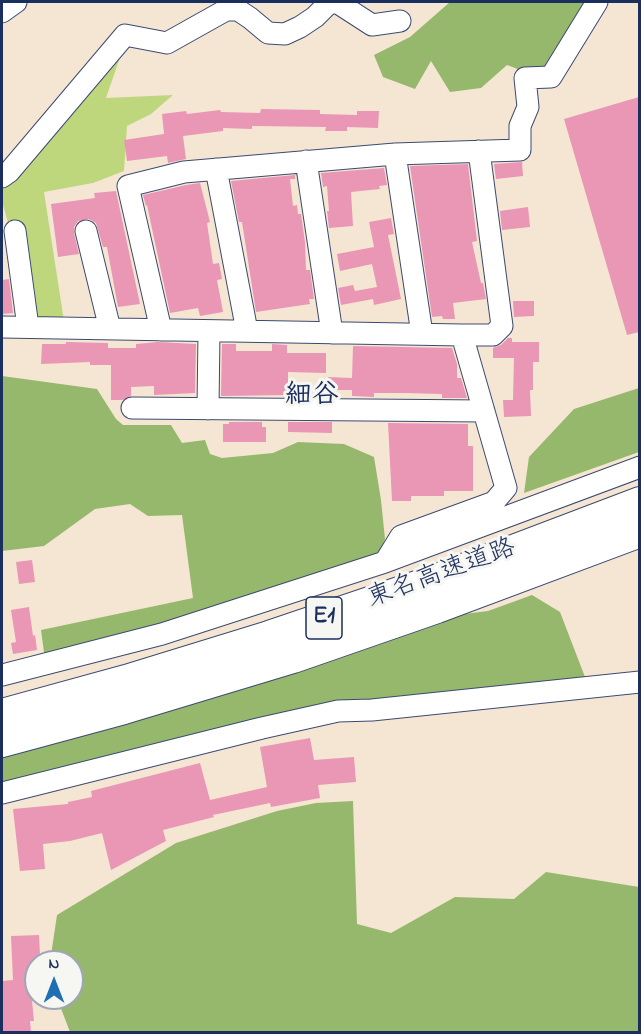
<!DOCTYPE html>
<meta charset="utf-8">
<style>
body{margin:0}
#map{position:relative;width:641px;height:1034px;overflow:hidden;background:#f5e6d4;font-family:"Indie Flower",sans-serif}
canvas{display:block}
.frame{position:absolute;inset:0;border:3px solid #1b2f5e;pointer-events:none}
.north{position:absolute;left:24px;top:950px;width:60px;height:60px;box-sizing:border-box;background:#f6f6f2;border:2px solid #9ea6b7;border-radius:50%;rotate:0deg;font-size:16px;font-weight:700;line-height:24px;text-align:center;color:#1b2f5e}
.north::after{content:'';display:block;margin:auto;width:21px;height:27px;background:#1f6fb2;clip-path:polygon(50% 0,100% 100%,50% 72%,0 100%)}
</style>
<div id="map">
<canvas width="641" height="1034"></canvas>
<div class="frame"></div>
<div class="north">N</div>
</div>
<script>
const ctx = document.querySelector('canvas').getContext('2d');
ctx.lineJoin = 'round';
function fill(path, color) { ctx.fillStyle = color; ctx.fill(path, 'evenodd'); }
const poly = rows => new Path2D(rows.map(r => 'M' + r).join(''));
function trace(path, color, width, dash) { ctx.strokeStyle = color; ctx.lineWidth = width; ctx.lineCap = dash ? 'butt' : 'round'; ctx.setLineDash(dash || []); ctx.stroke(path); }
function label(font, color, halo, rows, align = 'center') {
  ctx.font = font + ' "Indie Flower","Klee One",sans-serif'; ctx.lineWidth = 6; ctx.setLineDash([]); ctx.textBaseline = 'middle'; ctx.strokeStyle = halo; ctx.fillStyle = color; for (const [text, x, y, turn = 0] of rows) {
    ctx.save(); ctx.translate(x, y); ctx.rotate((+turn || 0) * Math.PI / 180); ctx.textAlign = isNaN(turn) ? turn : align; if (halo) ctx.strokeText(text, 0, 0); ctx.fillText(text, 0, 0); ctx.restore();
  }
}
const green = poly([
 [124,46,106,98,173,95,151,114,127,126,124,171,93,183,44,192,64,321,36,321,3,205,2,185]
]);
const forest = poly([
 [450,2,590,2,550,70,523,71,507,65,481,88,450,92,431,61,415,89,383,77,374,55,410,37],
 [2,376,97,389,116,419,123,425,171,425,182,443,205,440,210,454,222,458,273,453,298,442,344,444,374,457,381,500,385,539,377,558,45,660,41,630,193,598,182,515,148,516,130,504,95,509,44,546,2,551],
 [639,388,639,452,524,493,529,457,574,409],
 [532,595,560,612,585,677,234,726,2,789,2,755,449,616,488,611],
 [353,801,357,924,391,933,455,897,514,899,546,872,639,887,639,1032,70,1032,57,998,72,998,72,962,50,962,57,915,176,843,277,811,316,803]
]);
const building = poly([
 [639,97,639,332,627,335,564,119],
 [261,109,320,110,320,114,357,115,357,111,379,111,378,128,347,127,347,131,325,131,326,127,252,126,252,129,223,128,223,131,183,136,186,159,168,163,167,156,127,161,124,140,164,134,162,114,186,111,187,114,220,110,221,112,260,113],
 [522,162,523,176,496,179,494,164],
 [468,164,477,241,472,242,481,283,483,283,486,299,453,303,455,319,443,319,442,316,432,317,410,166],
 [384,168,387,185,379,186,380,189,351,192,353,226,329,228,327,211,329,211,327,186,323,187,321,173],
 [295,175,295,179,290,179,293,206,297,205,298,214,301,214,305,242,306,270,310,270,314,299,309,299,310,304,256,312,242,222,239,222,231,181],
 [200,183,210,222,207,223,213,264,219,263,222,279,217,280,223,312,200,316,198,308,170,313,147,205,146,206,143,195,186,185],
 [116,191,140,304,118,307,107,247,103,247,96,223,89,219,78,221,74,227,74,233,79,254,58,257,51,204,95,198,94,193],
 [528,207,530,227,502,230,500,211],
 [391,218,394,234,388,235,401,299,374,305,373,299,341,305,338,288,353,285,355,291,377,287,372,264,340,271,337,254,374,247,369,222],
 [9,279,13,313,2,314,2,280],
 [513,301,534,301,534,316,514,317],
 [508,338,512,338,512,342,539,342,539,362,533,362,533,390,530,390,531,416,504,417,503,400,513,400,514,358,493,358,493,348,501,345],
 [66,342,108,343,108,348,136,348,136,344,158,342,196,344,195,393,154,395,154,386,131,387,131,396,123,400,111,400,111,365,90,365,90,362,41,364,42,344,66,344],
 [222,344,236,344,236,351,272,351,272,344,287,345,287,353,326,353,326,373,288,372,288,395,221,396],
 [353,346,452,348,457,364,457,378,461,378,467,398,442,398,442,394,405,393,374,393,374,397,352,396,352,390,328,390,328,377,352,378],
 [229,422,262,422,262,427,266,427,266,442,223,442,223,424,229,424],
 [288,422,332,422,332,433,288,432],
 [388,423,468,424,468,446,473,446,473,491,444,491,444,496,411,496,411,501,392,501],
 [32,560,35,582,19,584,16,562],
 [29,607,33,636,35,635,37,650,13,654,11,643,16,642,11,610],
 [310,738,314,760,354,757,356,782,318,785,320,798,271,807,270,803,213,815,214,817,163,830,166,841,111,870,102,833,70,841,43,844,45,869,20,871,13,809,68,804,68,802,92,797,91,791,200,763,210,800,267,787,260,747],
 [39,935,40,955,37,955,36,970,29,970,34,1021,30,1021,31,1032,2,1032,2,981,13,980,11,936]
]);
const minor = poly([
 [2,12,16,2],
 [395,154,422,334],
 [306,161,332,333],
 [216,169,247,331],
 [2,177,9,172,125,35,167,43,226,10,238,10,250,18,268,33,285,34,300,27,315,17,329,3,338,3,372,25,400,21],
 [15,231,28,327],
 [86,231,110,329],
 [2,327,462,335,506,488,494,502,401,536,385,562],
 [161,330,128,186,184,172,395,154,520,150,520,126,528,107,525,78,551,77,597,2],
 [462,335,493,335,502,326,479,151],
 [132,408,484,411],
 [208,409,209,331],
 [2,675,162,634,385,562,640,467],
 [2,793,262,728,338,711,372,710,640,682]
]);
const highway = poly([
 [2,714,126,680,269,636,429,582,640,502],
 [2,742,124,709,293,658,437,608,640,532]
]);
const shields = [
 [324,618,36]
];
const shieldNames = [
 ["E1",324,618]
];
const streetNames = [
 ["東名高速道路",442,575,-20]
];
const neighbourhoodNames = [
 ["細谷",312,398]
];
fill(green, '#bed77c');
fill(forest, '#96b86c');
fill(building, '#ea96b5');
trace(minor, '#3c4a70', 23);
trace(highway, '#3c4a70', 32);
trace(minor, '#fff', 21);
trace(highway, '#fff', 30);
for (const [x, y, w] of shields) { const box = new Path2D(); box.roundRect(x - w / 2, y - 21, w, 42, 4.5); ctx.fillStyle = '#f6f6f2'; ctx.fill(box); trace(box, '#1b2f5e', 1.5); }
label('bold 24px', '#1b2f5e', null, shieldNames);
label('26px', '#1b2f5e', '#f6f6f2', streetNames);
label('bold 27px', '#1b2f5e', '#f6f6f2', neighbourhoodNames);
</script>
